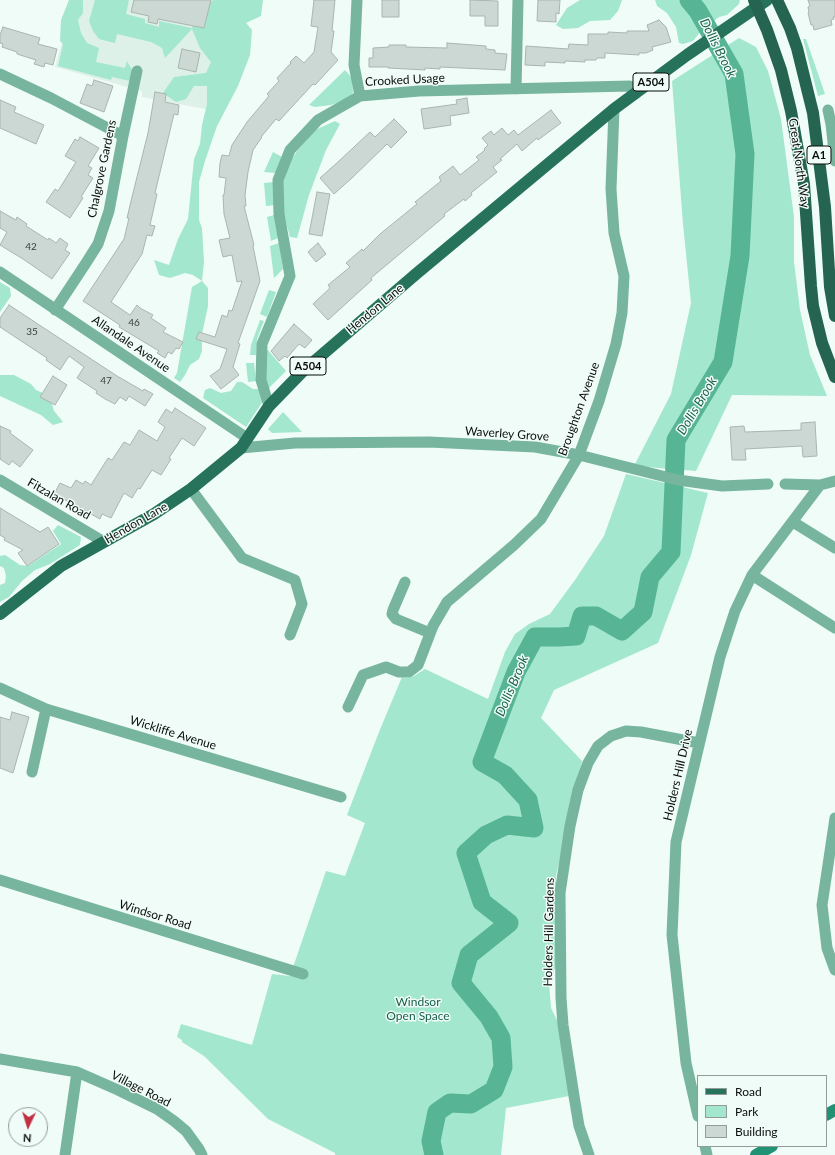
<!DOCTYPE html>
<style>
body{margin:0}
#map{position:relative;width:835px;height:1155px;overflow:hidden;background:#f0fcf7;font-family:Lato,sans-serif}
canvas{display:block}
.legend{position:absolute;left:697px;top:1075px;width:130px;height:72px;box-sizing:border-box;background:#f0fcf7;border:1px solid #949c99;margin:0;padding:5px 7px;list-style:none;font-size:12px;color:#090d0c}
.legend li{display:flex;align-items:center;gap:8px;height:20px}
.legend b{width:20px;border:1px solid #949c99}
.north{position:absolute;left:8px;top:1107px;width:40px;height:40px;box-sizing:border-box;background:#f0fcf7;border:1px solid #949c99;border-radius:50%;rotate:184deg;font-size:11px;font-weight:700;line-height:16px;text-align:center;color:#090d0c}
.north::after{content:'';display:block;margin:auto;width:14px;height:18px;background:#c23142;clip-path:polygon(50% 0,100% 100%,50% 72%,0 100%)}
</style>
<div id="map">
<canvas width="835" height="1155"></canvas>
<ul class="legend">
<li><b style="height:5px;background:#27725b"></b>Road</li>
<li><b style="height:11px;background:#a2e7ce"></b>Park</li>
<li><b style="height:11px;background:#ccd8d3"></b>Building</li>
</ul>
<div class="north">N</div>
</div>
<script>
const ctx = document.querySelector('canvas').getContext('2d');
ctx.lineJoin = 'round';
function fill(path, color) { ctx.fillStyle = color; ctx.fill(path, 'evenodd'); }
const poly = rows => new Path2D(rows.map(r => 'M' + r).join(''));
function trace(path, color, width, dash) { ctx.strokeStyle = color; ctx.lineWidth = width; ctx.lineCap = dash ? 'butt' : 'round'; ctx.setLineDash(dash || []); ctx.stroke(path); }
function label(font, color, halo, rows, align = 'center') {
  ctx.font = font + ' Lato,sans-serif'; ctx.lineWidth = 3; ctx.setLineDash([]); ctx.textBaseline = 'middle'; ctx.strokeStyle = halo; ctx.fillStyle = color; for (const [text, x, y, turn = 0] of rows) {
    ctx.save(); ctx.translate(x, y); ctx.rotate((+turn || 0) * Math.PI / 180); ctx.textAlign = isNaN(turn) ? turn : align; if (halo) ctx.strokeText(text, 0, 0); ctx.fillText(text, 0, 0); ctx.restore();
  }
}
const built = poly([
 [74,0,253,0,221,112,142,97,142,91,55,67]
]);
const green = poly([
 [69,0,83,0,83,13,78,20,81,33,87,43,99,48,96,62,125,68,127,61,133,72,130,81,112,77,111,80,58,66,63,44,60,41,61,20],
 [95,0,129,0,126,14,145,19,145,23,159,27,159,21,192,28,194,22,213,0,263,0,261,16,246,23,252,30,250,55,238,86,217,126,205,161,199,182,199,220,202,228,204,262,202,281,208,288,208,306,202,334,202,351,199,359,190,365,185,375,180,382,174,378,177,373,192,287,202,281,193,275,185,273,170,278,159,275,154,260,169,265,178,239,188,219,194,159,200,144,202,125,207,104,207,86,194,86,186,99,176,102,163,93,174,77,206,73,211,62,200,48,192,29,165,58,162,48,151,42,117,34,115,43,99,39,93,31,89,21],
 [580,0,622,0,618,11,610,20,590,21,578,28,563,29,556,25,567,8],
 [655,0,740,0,739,4,727,15,719,17,702,30,693,41,683,44,679,43,676,27,667,13,657,6],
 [739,38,756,47,768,71,781,119,794,217,794,262,800,310,810,355,827,396,732,395,696,471,634,466,671,394,691,303,683,224,672,81],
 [803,39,806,39,825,94,818,96],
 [345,70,352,78,353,93,348,99,331,105,315,107,309,105],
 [335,121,340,124,326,150,309,195,297,238,290,237,284,215,281,189,286,168,297,151,315,130],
 [273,152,282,157,276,173,264,172],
 [273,182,276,205,266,206,264,183],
 [274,215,278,238,271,241,267,217],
 [279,243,283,269,274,278,270,246],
 [0,282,10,288,11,296,0,312],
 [269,290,276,292,267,317,260,314],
 [260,320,264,321,257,339,256,355,250,355,251,345],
 [266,348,286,371,267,390,264,381],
 [246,363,254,363,256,381,248,382],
 [0,375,14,375,31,384,36,390,45,394,51,401,54,411,63,422,53,425,41,415,0,396],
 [237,382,242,382,253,389,259,389,263,401,246,427,203,398,205,390,210,388,221,393,231,391],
 [283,412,302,432,272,433,268,429],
 [626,474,708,493,691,555,658,643,554,690,541,718,582,761,556,875,556,966,549,983,551,1008,559,1024,569,1096,506,1108,501,1155,335,1155,335,1153,268,1119,204,1056,182,1042,182,1040,177,1037,181,1024,252,1045,272,974,290,976,326,871,345,876,365,823,347,815,379,732,402,677,406,678,414,676,425,669,488,699,505,652,515,634,529,624,550,614,575,580,604,536],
 [58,525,81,537,80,545,50,564,35,570,22,581,9,597,0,602,0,585,5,583,6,576,4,568,0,566,0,556,5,555,20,565,28,566,61,544,53,531]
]);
const river = poly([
 [434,1155,431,1141,437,1112,450,1103,471,1104,494,1090,503,1067,501,1038,489,1017,461,983,469,955,509,923,482,902,466,853,486,835,507,825,534,828,528,800,505,775,482,762,516,672,535,637,559,637,576,636,582,616,596,616,622,631,643,612,650,577,671,552,676,440,723,362,740,256,745,154,734,74,698,11,689,0]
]);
const building = poly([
 [134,0,211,0,204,28,158,19,157,24,148,22,149,16,131,12,134,0],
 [314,0,335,0,332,31,334,31,331,52,338,60,315,85,313,84,279,121,276,119,261,137,262,137,253,150,248,172,245,195,246,206,244,206,254,245,253,246,260,281,238,343,240,344,233,367,239,375,221,389,210,376,220,369,227,349,196,339,199,332,215,337,222,315,227,317,229,310,232,311,242,281,237,282,232,255,223,257,219,240,230,238,224,214,223,195,224,195,226,178,219,177,220,163,222,155,229,156,232,145,247,122,269,96,267,94,279,81,277,78,291,63,290,62,296,56,304,63,314,52,318,27,311,26,314,0],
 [382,0,399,0,399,17,382,17,382,0],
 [470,0,498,1,498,26,485,26,485,16,470,16,470,0],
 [538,0,560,0,559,14,556,13,556,22,537,21,538,0],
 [808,0,835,0,835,17,833,17,834,19,831,20,832,25,814,30,813,25,811,25,808,13,809,13,808,7,810,6,808,0],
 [659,20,666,27,671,42,652,47,653,50,646,53,639,53,639,55,605,53,605,58,597,58,596,60,585,60,585,62,565,61,565,63,545,62,545,66,525,65,526,46,568,49,569,44,588,45,588,34,608,34,608,32,627,33,627,31,649,31,647,25,659,20],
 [3,27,40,38,38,44,57,49,53,65,45,63,44,67,34,64,36,60,17,54,17,52,2,47,3,44,0,43,0,35,3,27],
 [447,43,486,46,486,49,495,50,495,53,507,54,505,70,440,67,440,69,425,68,425,70,388,68,388,67,369,67,369,58,373,58,373,48,389,47,389,45,406,45,406,47,447,48,447,43],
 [182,49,200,53,196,72,178,68,182,49],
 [94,80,113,86,104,112,80,103,87,84,92,86,94,80],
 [155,92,166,94,165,102,179,105,178,115,174,114,155,193,157,194,150,225,155,226,152,236,147,235,142,254,111,302,130,315,137,305,140,308,153,315,151,318,166,328,163,332,183,342,179,349,176,348,172,354,168,352,165,358,157,353,159,351,119,327,120,325,83,301,124,239,129,218,127,218,132,197,148,133,155,92],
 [467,98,469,113,450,116,451,125,424,129,421,109,457,104,456,100,467,98],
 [0,100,16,107,14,112,44,125,36,144,0,128,0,100],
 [551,110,561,123,538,140,537,138,522,151,517,144,500,159,502,160,493,167,497,172,471,193,472,195,465,201,464,199,444,214,445,216,371,278,372,280,328,320,313,304,330,288,328,285,350,267,346,263,362,249,363,251,380,234,417,204,415,202,441,181,439,177,453,166,460,175,479,160,476,157,485,150,484,149,488,145,482,138,491,131,494,135,502,128,508,135,514,130,518,135,551,110],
 [394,119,407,132,391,148,387,144,352,178,334,194,320,178,339,161,370,132,375,137,394,119],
 [80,137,99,148,88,166,92,168,88,175,93,178,81,197,83,198,70,218,46,202,55,189,58,191,76,162,65,156,75,139,78,141,80,137],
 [317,192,330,194,322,236,309,234,317,192],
 [0,211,16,220,17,217,27,224,26,226,48,240,49,238,56,243,60,238,68,244,65,250,70,253,52,279,23,259,0,245,7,232,0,228,0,211],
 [318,243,326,254,316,262,308,252,318,243],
 [9,305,117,376,143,391,144,389,153,394,145,406,129,396,126,401,120,397,115,404,105,399,96,393,97,391,77,378,84,367,69,356,60,370,46,360,47,358,0,327,0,318,9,305],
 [294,324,312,340,305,348,299,344,287,358,285,356,279,361,271,351,294,324],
 [53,376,67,385,55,405,40,397,53,376],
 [175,408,206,428,194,446,182,438,169,458,171,459,161,475,152,470,140,489,138,488,132,498,124,493,111,518,102,514,100,519,54,494,60,483,71,488,76,480,83,484,85,481,91,485,108,458,112,460,124,442,130,445,139,430,157,441,165,427,158,422,166,409,172,413,175,408],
 [815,422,817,456,803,457,802,446,745,449,746,460,732,460,730,427,744,426,745,432,801,430,801,423,815,422],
 [0,426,11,431,10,433,33,450,20,467,12,461,9,465,0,459,0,426],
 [0,508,40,532,48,527,59,544,27,566,18,553,23,550,4,540,5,538,0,535,0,508],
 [12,712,29,717,13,773,0,768,0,717,10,720,12,712]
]);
const minor = poly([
 [357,0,354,65,360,96],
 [0,74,51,98,123,136],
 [516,89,518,0],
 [828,110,831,124,835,161],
 [0,272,247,438],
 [55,310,86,263,98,244,109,211,123,136,137,71],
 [269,406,261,380,262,344,290,276,279,214,278,180,290,150,318,120,360,96,419,91,630,86,635,94],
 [241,448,295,443,429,442,535,447,579,455,678,480,722,486,768,484],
 [0,480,104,542],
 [785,484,820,485],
 [191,489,242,558,295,580,302,604,290,635],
 [793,522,835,548],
 [752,575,835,628],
 [405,582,393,610,392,614,396,619,430,633],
 [0,688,46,709,341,797],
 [348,707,363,675,386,667,399,672,409,672,418,665,433,626,447,602,514,545,541,519,579,455,599,401,616,344,622,313,624,276,614,233,611,189,614,109],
 [32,772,46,709],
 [835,818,822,905,827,948,835,970],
 [0,880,303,974],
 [0,1059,77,1072,118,1090,157,1109,174,1121,186,1131,199,1149,202,1155],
 [698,1116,686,1063,672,935,676,842,720,657,735,611,752,575,820,485,835,481],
 [705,1146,707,1155],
 [65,1155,77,1072],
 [589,1155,579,1126,574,1096,563,1025,561,998,560,893,570,826,578,790,588,763,598,746,611,736,626,731,641,732,699,743]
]);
const secondary = poly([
 [826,1115,835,1110],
 [756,1155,772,1146]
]);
const primary = poly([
 [0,614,61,566,154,514,191,489,241,448,269,406,302,372,416,274,614,109,687,55,767,0]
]);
const trunk = poly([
 [754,0,767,30,781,70,791,111,804,184,811,286,813,306,822,343,835,377],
 [777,0,790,28,797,48,813,113,825,207,830,287,835,316]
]);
const numberNames = [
 ["42",31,247],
 ["46",134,323],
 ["35",32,332],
 ["47",106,381]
];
const shields = [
 [651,82,36],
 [819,155,24],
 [308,366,36]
];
const shieldNames = [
 ["A504",651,82],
 ["A1",819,155],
 ["A504",308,366]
];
const streetNames = [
 ["Crooked Usage",405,80,-3],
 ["Great North Way",799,163,82],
 ["Chalgrove Gardens",102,169,-78],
 ["Hendon Lane",375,309,-40],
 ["Allandale Avenue",131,344,34],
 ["Broughton Avenue",579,409,-70],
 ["Waverley Grove",507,434,4],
 ["Fitzalan Road",59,499,30],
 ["Hendon Lane",136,523,-30],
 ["Wickliffe Avenue",173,733,17],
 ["Holders Hill Drive",678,775,-77],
 ["Windsor Road",155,915,17],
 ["Holders Hill Gardens",549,932,-89],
 ["Village Road",141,1089,27]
];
const parkNames = [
 ["Windsor",418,1002],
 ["Open Space",418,1016]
];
const waterNames = [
 ["Dollis Brook",718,48,63],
 ["Dollis Brook",697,406,-59],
 ["Dollis Brook",512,686,-67]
];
fill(built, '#ddf1e8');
fill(green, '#a2e7ce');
trace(river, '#57b596', 19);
fill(building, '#ccd8d3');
trace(building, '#aab5b0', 1);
trace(minor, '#77b59f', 11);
trace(secondary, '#219374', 12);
trace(primary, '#27725b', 12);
trace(trunk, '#246450', 12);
label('10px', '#3a403e', null, numberNames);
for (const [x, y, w] of shields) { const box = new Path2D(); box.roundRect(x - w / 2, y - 9, w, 18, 3); ctx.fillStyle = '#f0fcf7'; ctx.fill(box); trace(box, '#090d0c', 1); }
label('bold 11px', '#090d0c', null, shieldNames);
label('12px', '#090d0c', '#f0fcf7', streetNames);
label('12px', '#155f4a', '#f0fcf7', parkNames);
label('italic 13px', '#1b634e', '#f0fcf7', waterNames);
</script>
